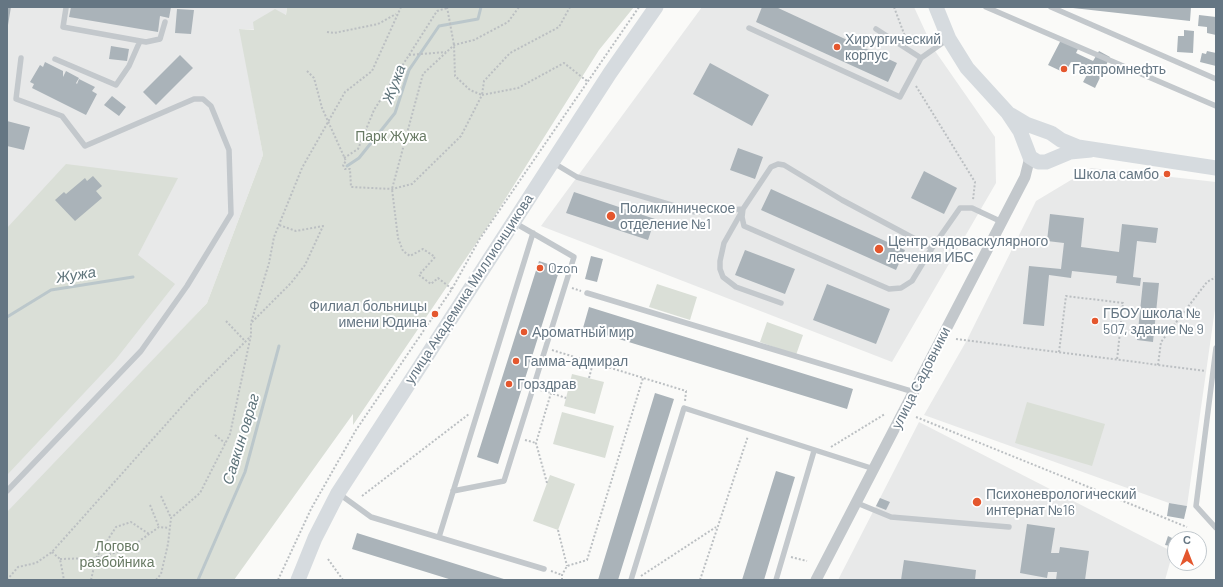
<!DOCTYPE html>
<meta charset="utf-8">
<style>
body{margin:0}
#map{position:relative;width:1223px;height:587px;overflow:hidden;background:#fafaf8;font-family:Barlow,sans-serif}
canvas{display:block}
.frame{position:absolute;inset:0;border:8px solid #657683;pointer-events:none}
.north{position:absolute;left:1167px;top:531px;width:40px;height:40px;box-sizing:border-box;background:#fff;border:1px solid #c1c8cd;border-radius:50%;rotate:0deg;font-size:11px;font-weight:700;line-height:16px;text-align:center;color:#657683}
.north::after{content:'';display:block;margin:auto;width:14px;height:18px;background:#e4572e;clip-path:polygon(50% 0,100% 100%,50% 72%,0 100%)}
</style>
<div id="map">
<canvas width="1223" height="587"></canvas>
<div class="frame"></div>
<div class="north">С</div>
</div>
<script>
const ctx = document.querySelector('canvas').getContext('2d');
ctx.lineJoin = 'round';
function fill(path, color) { ctx.fillStyle = color; ctx.fill(path, 'evenodd'); }
const poly = rows => new Path2D(rows.map(r => 'M' + r).join(''));
function trace(path, color, width, dash) { ctx.strokeStyle = color; ctx.lineWidth = width; ctx.lineCap = dash ? 'butt' : 'round'; ctx.setLineDash(dash || []); ctx.stroke(path); }
function label(font, color, halo, rows, align = 'center') {
  ctx.font = font + ' Barlow,sans-serif'; ctx.lineWidth = 4; ctx.setLineDash([]); ctx.textBaseline = 'middle'; ctx.strokeStyle = halo; ctx.fillStyle = color; for (const [text, x, y, turn = 0] of rows) {
    ctx.save(); ctx.translate(x, y); ctx.rotate((+turn || 0) * Math.PI / 180); ctx.textAlign = isNaN(turn) ? turn : align; if (halo) ctx.strokeText(text, 0, 0); ctx.fillText(text, 0, 0); ctx.restore();
  }
}
const built = poly([
 [7,7,287,7,283,31,240,29,263,155,207,303,7,516],
 [702,7,914,7,933,48,995,137,996,183,892,362,541,226],
 [1091,168,1216,182,1216,302,1187,506,1169,503,924,415,967,340,1036,201],
 [919,422,1173,552,1165,580,838,580]
]);
const green = poly([
 [287,7,634,7,599,50,492,220,353,425,353,414,234,580,7,580,7,512,207,303,263,155,239,29,254,30,253,22,275,9,286,15],
 [66,164,178,178,138,255,175,284,116,359,7,475,7,228],
 [657,284,697,297,690,320,649,307],
 [767,322,803,335,796,355,760,342],
 [572,374,604,382,595,414,564,406],
 [1027,402,1105,424,1092,466,1015,443],
 [562,412,614,426,605,458,553,444],
 [550,475,575,484,558,530,533,521]
]);
const stream = poly([
 [347,166,359,158,395,113,409,70,439,26,478,19,481,7],
 [7,317,51,290,133,277],
 [198,580,245,472,279,346]
]);
const building = poly([
 [7,7,11,7,8,25,7,25],
 [71,7,171,7,169,18,160,16,158,32,69,17],
 [762,7,776,7,897,63,888,82,756,22],
 [1064,7,1191,7,1190,21],
 [177,9,194,10,191,34,175,33],
 [1199,15,1216,17,1216,35,1207,33,1207,27,1198,26],
 [1184,30,1194,31,1193,53,1177,52,1178,36,1184,36],
 [1061,40,1078,49,1076,53,1093,61,1099,51,1110,57,1095,88,1083,82,1089,71,1071,62,1065,73,1048,65],
 [111,46,129,49,127,61,109,59],
 [1207,51,1216,53,1216,66,1200,62,1202,53,1206,54],
 [180,55,193,68,156,105,143,92],
 [45,62,63,71,63,77,66,71,79,78,76,83,77,84,79,79,95,87,92,91,97,94,86,115,32,88,34,84,30,82,40,65,43,67],
 [710,63,769,95,752,126,693,94],
 [112,96,126,107,119,116,104,105],
 [7,121,30,127,24,150,7,146],
 [738,148,763,157,755,179,730,170],
 [924,171,957,188,944,214,911,198],
 [93,176,102,186,96,191,102,198,75,221,55,200,64,192,66,194,85,178,87,181],
 [771,189,905,250,896,270,761,210],
 [574,192,655,219,648,240,566,213],
 [1050,214,1084,218,1081,247,1119,252,1122,224,1158,228,1156,243,1137,241,1133,277,1141,278,1140,286,1116,283,1117,276,1072,271,1071,278,1049,275,1044,326,1023,324,1029,266,1061,269,1064,243,1047,241],
 [745,250,795,269,785,294,735,275],
 [591,256,603,259,597,282,585,279],
 [539,261,560,268,498,464,477,457],
 [1143,282,1159,283,1153,342,1137,340],
 [827,284,890,309,876,344,813,320],
 [589,307,853,389,847,409,583,328],
 [655,393,674,399,618,580,598,580],
 [776,471,795,477,764,580,742,580],
 [880,498,890,502,886,510,876,506],
 [1169,503,1187,506,1184,519,1167,516],
 [1027,524,1055,528,1051,553,1059,553,1060,547,1089,551,1085,580,1056,580,1057,572,1048,572,1047,578,1020,573],
 [357,533,507,580,452,580,352,549],
 [1168,536,1172,538,1170,546,1165,545],
 [904,560,976,570,975,580,901,580]
]);
const path = poly([
 [447,7,454,45,455,76,470,90,482,95,484,81,510,53,559,27,570,7],
 [894,7,906,39],
 [327,32,334,33,378,24,396,14],
 [409,55,446,52],
 [307,71,314,78,322,108,346,161,343,165,345,169,350,169,351,187,392,189,412,184,461,136,482,95,518,88,564,63,587,81],
 [916,86,975,182,973,200],
 [344,158,358,149,374,110,437,11,447,8],
 [572,288,581,291],
 [452,289,438,278,431,284,419,275,435,257,423,249,410,256,403,251,398,238,392,189,423,74,454,45,474,40,508,22,519,7],
 [226,321,245,341],
 [252,322,291,283,305,265,323,226,296,231,279,225],
 [956,339,1206,371],
 [552,350,686,391,685,401],
 [1059,352,1066,296,1123,303,1117,360],
 [1158,365,1161,342,1207,282,1216,277],
 [589,378,593,363],
 [540,390,551,393],
 [916,417,1187,527],
 [215,435,225,443],
 [525,440,536,443],
 [831,447,885,414],
 [547,483,536,443,551,393,566,398],
 [161,496,171,518],
 [362,496,469,414],
 [150,505,159,527],
 [558,530,567,566],
 [52,552,60,559,64,580],
 [791,557,807,561],
 [60,559,96,558,116,527,131,522,149,534],
 [328,559,343,580],
 [551,571,562,575],
 [641,576,716,527],
 [7,580,18,567,36,563,52,552,193,394,251,336],
 [91,580,96,558,128,549,159,527,169,528],
 [156,580,161,574,168,544,171,518,200,493,230,434,251,335,251,323,269,263,274,237,302,168,345,92,372,71,401,7],
 [278,580,311,509,356,430,452,289,479,240,639,7],
 [562,580,562,575,567,566,587,560,643,378],
 [700,580,748,436]
]);
const lane = poly([
 [986,7,1216,106],
 [1051,7,1216,79],
 [66,8,63,27,146,42,160,39,165,22],
 [749,28,900,97,921,58,948,39],
 [876,29,921,58],
 [55,59,116,85,129,66,140,41],
 [552,162,577,177,695,212,743,209],
 [741,213,724,243,720,261,720,269,723,277,736,287,781,303],
 [932,248,842,200,784,165,778,164,771,167,743,209,742,217,744,226,889,289,901,288,912,281,932,248,960,208,972,208,1002,222],
 [587,293,914,392],
 [1216,348,1196,506,1216,528],
 [7,491,141,351,187,286,231,214,229,150,211,106,203,99,194,99,85,146,62,116,16,99,21,58],
 [453,491,504,481,574,257,515,223],
 [338,493,371,517,544,569],
 [857,503,891,517,1009,527],
 [439,537,533,233],
 [631,580,684,408,874,469],
 [776,580,814,451]
]);
const street = poly([
 [816,580,1025,177,1029,161,1028,153]
]);
const secondary = poly([
 [936,7,949,39,967,68,1008,113,1020,131,1030,157,1038,162,1046,162,1070,152,1091,150],
 [1011,115,1026,124,1051,133,1061,140,1078,147,1216,168],
 [298,580,315,538,338,493,610,73,656,7]
]);
const markers = [
 [837,47,4,"#e4572e"],
 [1064,69,4,"#e4572e"],
 [1167,174,4,"#e4572e"],
 [611,216,5,"#e4572e"],
 [879,249,5,"#e4572e"],
 [540,268,4,"#e4572e"],
 [435,314,4,"#e4572e"],
 [1095,321,4,"#e4572e"],
 [524,332,4,"#e4572e"],
 [516,361,4,"#e4572e"],
 [509,384,4,"#e4572e"],
 [977,502,5,"#e4572e"]
];
const poiNames = [
 ["Хирургический",845,39],
 ["корпус",845,55],
 ["Газпромнефть",1072,69],
 ["Школа самбо",1159,174,"right"],
 ["Поликлиническое",620,208],
 ["отделение №1",620,224],
 ["Центр эндоваскулярного",888,241],
 ["лечения ИБС",888,257],
 ["Ozon",548,268],
 ["Филиал больницы",427,306,"right"],
 ["имени Юдина",427,322,"right"],
 ["ГБОУ школа №",1103,313],
 ["507, здание № 9",1103,329],
 ["Ароматный мир",532,332],
 ["Гамма-адмирал",524,361],
 ["Горздрав",517,384],
 ["Психоневрологический",986,494],
 ["интернат №16",986,510]
];
const parkNames = [
 ["Парк Жужа",391,136],
 ["Логово",117,546],
 ["разбойника",117,562]
];
const streetNames = [
 ["улица Академика Миллионщикова",469,289,-57],
 ["улица Садовники",921,378,-63]
];
const waterNames = [
 ["Жужа",394,84,-69],
 ["Жужа",76,275,-9],
 ["Савкин овраг",241,439,-73]
];
fill(built, '#e8e9e9');
fill(green, '#dadfd7');
trace(stream, '#bbc7cb', 3);
fill(building, '#aab3b9');
trace(path, '#bbbfc2', 2, [2, 2]);
trace(lane, '#c3c8cc', 5.5);
trace(street, '#c3c8cc', 11);
trace(secondary, '#d6dbdf', 15);
for (const [x, y, r, color] of markers) { const dot = new Path2D(); dot.arc(x, y, r, 0, 2 * Math.PI); ctx.fillStyle = color; ctx.fill(dot); trace(dot, '#fff', 1.5); }
label('14px', '#657683', '#fff', poiNames, 'left');
label('14px', '#687a64', '#fff', parkNames);
label('14px', '#657683', '#fff', streetNames);
label('italic 15px', '#60757c', '#fff', waterNames);
</script>
